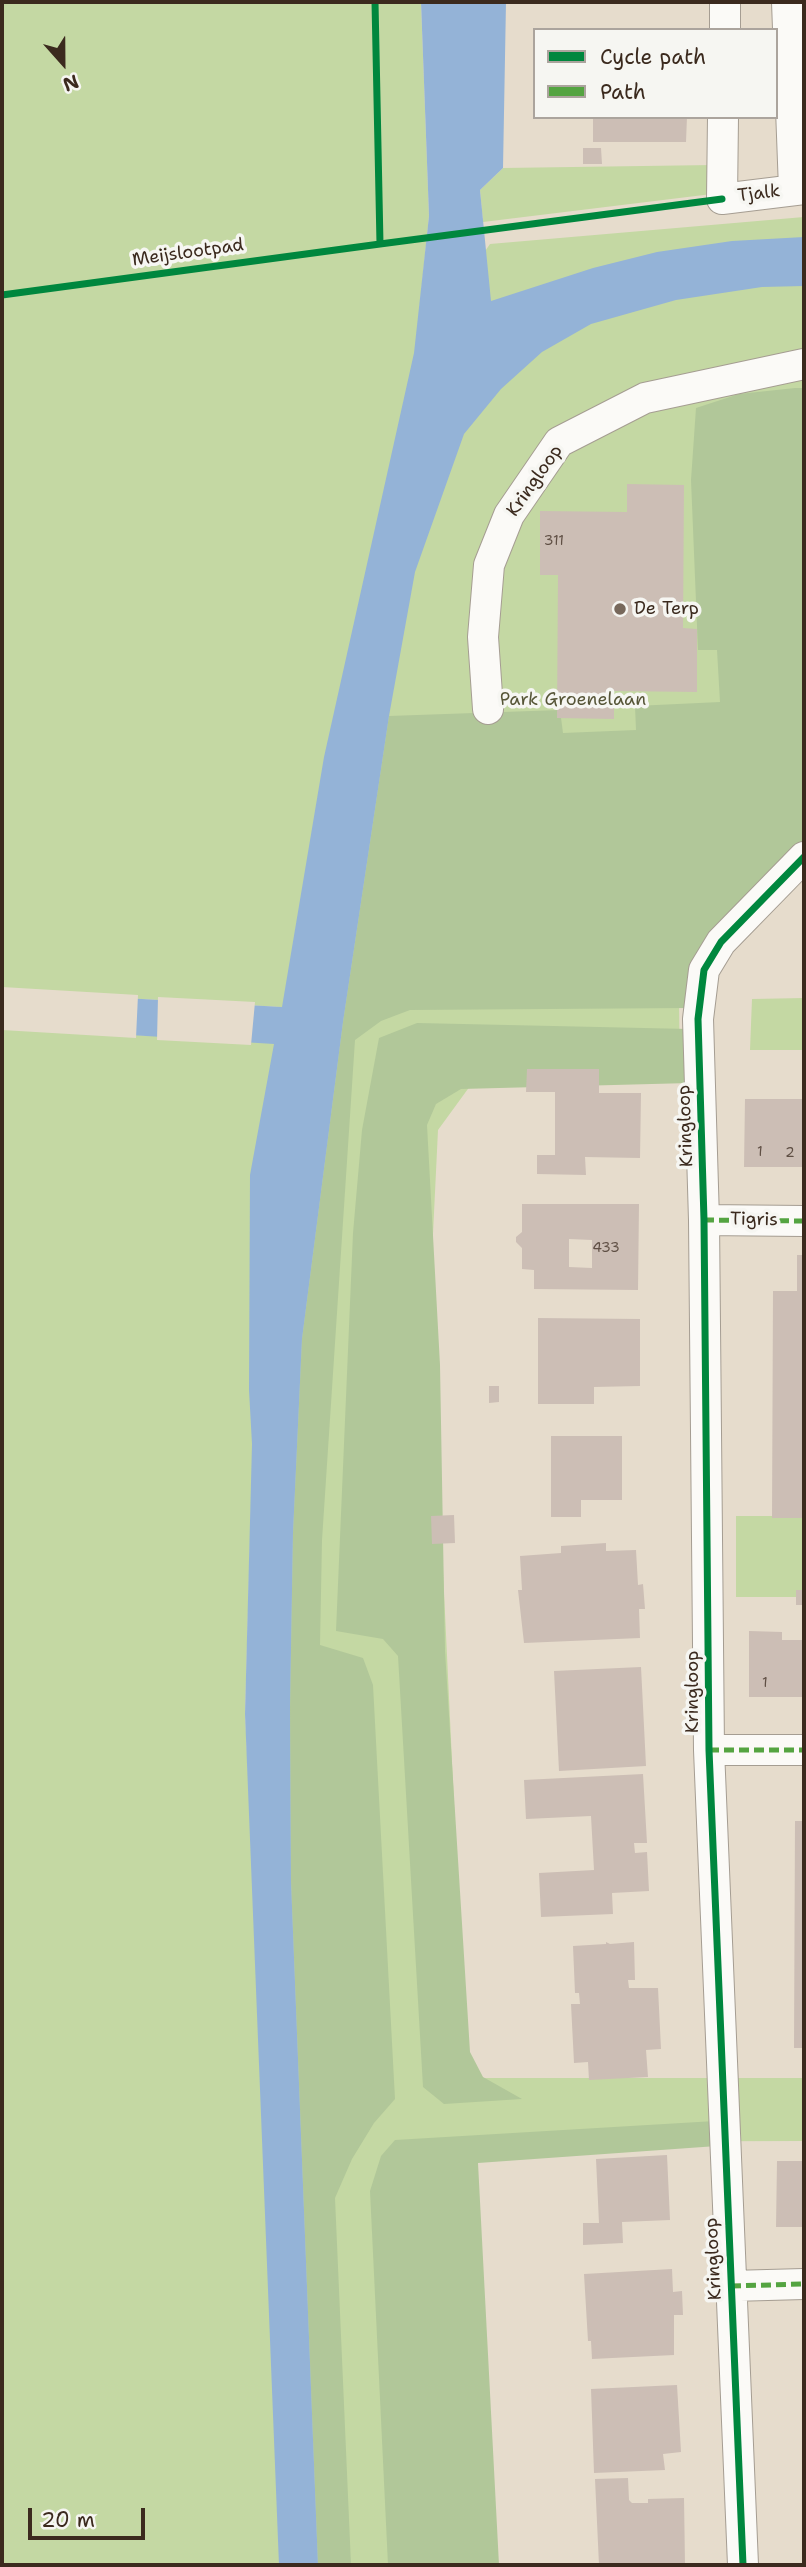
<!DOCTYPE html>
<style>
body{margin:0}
#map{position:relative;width:806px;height:2567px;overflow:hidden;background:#e6dccc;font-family:"Shantell Sans",sans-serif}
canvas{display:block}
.frame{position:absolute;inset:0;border:4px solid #3b2a1e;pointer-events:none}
.legend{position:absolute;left:533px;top:28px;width:245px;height:91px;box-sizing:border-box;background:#f6f6f2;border:2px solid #aba49d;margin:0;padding:9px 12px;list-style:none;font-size:21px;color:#3b2a1e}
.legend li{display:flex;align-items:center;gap:14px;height:35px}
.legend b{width:35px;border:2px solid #aba49d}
.north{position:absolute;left:28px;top:28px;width:70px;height:70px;-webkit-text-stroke:5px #f6f6f2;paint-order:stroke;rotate:159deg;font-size:19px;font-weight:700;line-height:28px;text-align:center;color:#3b2a1e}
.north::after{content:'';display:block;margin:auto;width:24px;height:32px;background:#3b2a1e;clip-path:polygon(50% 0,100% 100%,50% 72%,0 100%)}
.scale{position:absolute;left:28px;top:2508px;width:117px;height:32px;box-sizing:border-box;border:4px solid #3b2a1e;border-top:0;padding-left:9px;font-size:21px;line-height:24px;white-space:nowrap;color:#3b2a1e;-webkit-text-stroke:5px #f6f6f2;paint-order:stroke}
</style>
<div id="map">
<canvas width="806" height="2567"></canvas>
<div class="frame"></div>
<ul class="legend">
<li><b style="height:9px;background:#00873e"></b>Cycle path</li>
<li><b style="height:9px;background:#54a441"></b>Path</li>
</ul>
<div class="north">N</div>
<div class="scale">20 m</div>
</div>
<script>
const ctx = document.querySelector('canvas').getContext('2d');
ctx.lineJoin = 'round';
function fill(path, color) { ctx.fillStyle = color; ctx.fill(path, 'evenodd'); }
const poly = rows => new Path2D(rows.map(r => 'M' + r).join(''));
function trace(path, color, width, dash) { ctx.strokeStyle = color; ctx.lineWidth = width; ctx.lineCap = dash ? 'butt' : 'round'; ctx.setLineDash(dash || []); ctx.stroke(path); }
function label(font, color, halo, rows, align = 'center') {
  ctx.font = font + ' "Shantell Sans",sans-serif'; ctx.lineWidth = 7; ctx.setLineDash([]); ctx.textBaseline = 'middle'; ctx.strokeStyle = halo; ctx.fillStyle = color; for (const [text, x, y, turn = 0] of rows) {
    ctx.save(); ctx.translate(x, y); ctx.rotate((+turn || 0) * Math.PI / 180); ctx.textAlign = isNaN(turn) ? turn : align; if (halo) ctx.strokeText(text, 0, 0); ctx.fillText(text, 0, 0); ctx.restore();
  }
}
const green = poly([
 [2,2,421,2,429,216,415,352,490,244,804,217,804,810,679,999,680,1079,473,1082,438,1130,430,1296,467,2078,804,2078,804,2141,467,2142,488,2565,2,2565,2,1027,274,1043,281,1007,2,991],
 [251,1506,249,1793,245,1714],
 [713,165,712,194,483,222,480,190,503,168],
 [804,998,804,1050,750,1050,752,999],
 [736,1516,804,1516,804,1597,736,1597]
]);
const forest = poly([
 [795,388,804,388,804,845,689,1008,410,1010,381,1021,355,1040,322,1540,320,1645,363,1658,373,1685,395,2099,374,2123,352,2159,335,2198,351,2565,318,2565,291,1881,290,1708,293,1533,302,1339,343,1022,389,716,560,710,563,733,636,730,635,706,720,702,717,650,698,650,691,480,696,408,739,394],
 [417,1023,689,1029,690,1083,461,1089,436,1104,427,1125,440,1365,445,1651,470,2052,483,2077,522,2099,444,2104,423,2087,398,1656,383,1639,336,1631,353,1233,362,1130,379,1038],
 [715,2121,717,2146,478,2163,499,2565,388,2565,370,2191,381,2156,395,2140]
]);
const water = poly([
 [421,2,506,2,503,168,480,190,491,301,593,268,657,252,732,241,804,237,804,286,762,287,676,300,591,324,542,352,501,389,464,434,415,572,389,716,343,1022,302,1339,293,1533,290,1708,291,1881,318,2565,279,2565,245,1714,252,1444,249,1390,250,1175,274,1044,2,1027,2,991,282,1007,324,757,414,353,429,216]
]);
const pier = poly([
 [2,987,138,995,136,1038,2,1030],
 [158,997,255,1002,251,1045,157,1040]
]);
const building = poly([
 [593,117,687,117,686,142,593,142],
 [583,148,601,148,602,164,583,164],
 [627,484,684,485,683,628,697,629,697,692,614,691,614,719,557,718,558,575,540,575,540,511,627,512],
 [527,1069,599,1069,599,1093,641,1093,640,1158,585,1157,586,1175,537,1174,537,1155,555,1155,555,1092,526,1092],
 [745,1099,804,1099,804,1167,744,1167],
 [522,1204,639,1204,638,1290,534,1289,534,1270,522,1269,522,1248,516,1242,516,1237,522,1232],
 [569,1239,592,1240,592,1268,569,1267],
 [797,1255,804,1255,804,1518,772,1518,773,1291,797,1291],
 [538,1318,640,1319,640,1386,594,1387,594,1404,538,1404],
 [489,1386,499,1386,499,1402,489,1403],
 [551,1436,622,1436,622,1500,581,1500,581,1517,551,1517],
 [454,1515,455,1543,432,1544,431,1516],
 [606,1543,606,1551,636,1550,638,1585,643,1584,645,1609,639,1609,640,1638,524,1643,518,1590,522,1590,520,1556,561,1553,561,1546],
 [796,1590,804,1590,804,1605,796,1605],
 [749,1631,782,1632,782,1640,804,1640,804,1697,749,1697],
 [641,1667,646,1766,559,1771,554,1671],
 [643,1774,647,1843,634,1843,635,1853,647,1852,649,1891,612,1893,613,1914,541,1917,539,1873,594,1870,591,1816,526,1819,524,1780],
 [795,1821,804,1821,804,2048,794,2048],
 [606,1942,610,1944,634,1942,635,1980,628,1980,629,1988,658,1988,661,2049,646,2050,648,2077,589,2080,588,2062,574,2063,571,2004,580,2004,579,1993,575,1993,573,1946,606,1944],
 [667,2155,670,2220,622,2222,623,2243,583,2245,583,2223,599,2223,596,2159],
 [777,2161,804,2161,804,2227,776,2227],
 [672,2269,673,2292,682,2291,683,2315,674,2315,674,2355,592,2359,591,2341,588,2341,584,2274],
 [677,2385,681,2452,663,2454,665,2470,594,2473,591,2389],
 [628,2478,629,2500,632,2503,648,2503,648,2499,684,2498,685,2565,599,2565,595,2479]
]);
const street = poly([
 [787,2,794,189],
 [725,30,725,2],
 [723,117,722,199,804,189],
 [488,709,483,637,489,565,509,515,559,442,645,398,804,364],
 [704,1220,804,1221],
 [709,1750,804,1750],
 [731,2286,804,2284],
 [743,2565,709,1750,704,1220,698,1019,704,970,721,942,804,857]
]);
const quiet = poly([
 [704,1220,804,1221],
 [709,1750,804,1750],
 [731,2286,804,2284]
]);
const cycleway = poly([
 [380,244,722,199],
 [2,295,380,244,375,2],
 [743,2565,709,1750,704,1220,698,1019,704,970,721,942,804,857]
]);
const markers = [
 [620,609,7,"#77685b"]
];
const numberNames = [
 ["311",554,541],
 ["1",760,1152],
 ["2",790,1153],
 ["433",606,1248],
 ["1",765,1683]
];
const streetNames = [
 ["Tjalk",759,194,-7],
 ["Meijslootpad",188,253,-8],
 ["Kringloop",535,481,-55],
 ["Kringloop",686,1126,-92],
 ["Tigris",754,1220,1],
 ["Kringloop",693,1692,-90],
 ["Kringloop",714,2259,-93]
];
const poiNames = [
 ["De Terp",634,609]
];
const parkNames = [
 ["Park Groenelaan",573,700]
];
fill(green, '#c4d8a3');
fill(forest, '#b1c799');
fill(water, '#94b3d7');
fill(pier, '#e6dccc');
fill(building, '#ccbeb5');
trace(street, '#a59d92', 32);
trace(street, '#fbfaf7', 30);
trace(quiet, '#54a441', 5, [10, 5]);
trace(cycleway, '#00873e', 7);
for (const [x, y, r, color] of markers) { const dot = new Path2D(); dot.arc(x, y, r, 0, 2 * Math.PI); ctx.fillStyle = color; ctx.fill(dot); trace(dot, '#f6f6f2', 2.5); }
label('14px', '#5f4f44', null, numberNames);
label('18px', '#3b2a1e', '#f6f6f2', streetNames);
label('18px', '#3b2a1e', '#f6f6f2', poiNames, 'left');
label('18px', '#565537', '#f6f6f2', parkNames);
</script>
